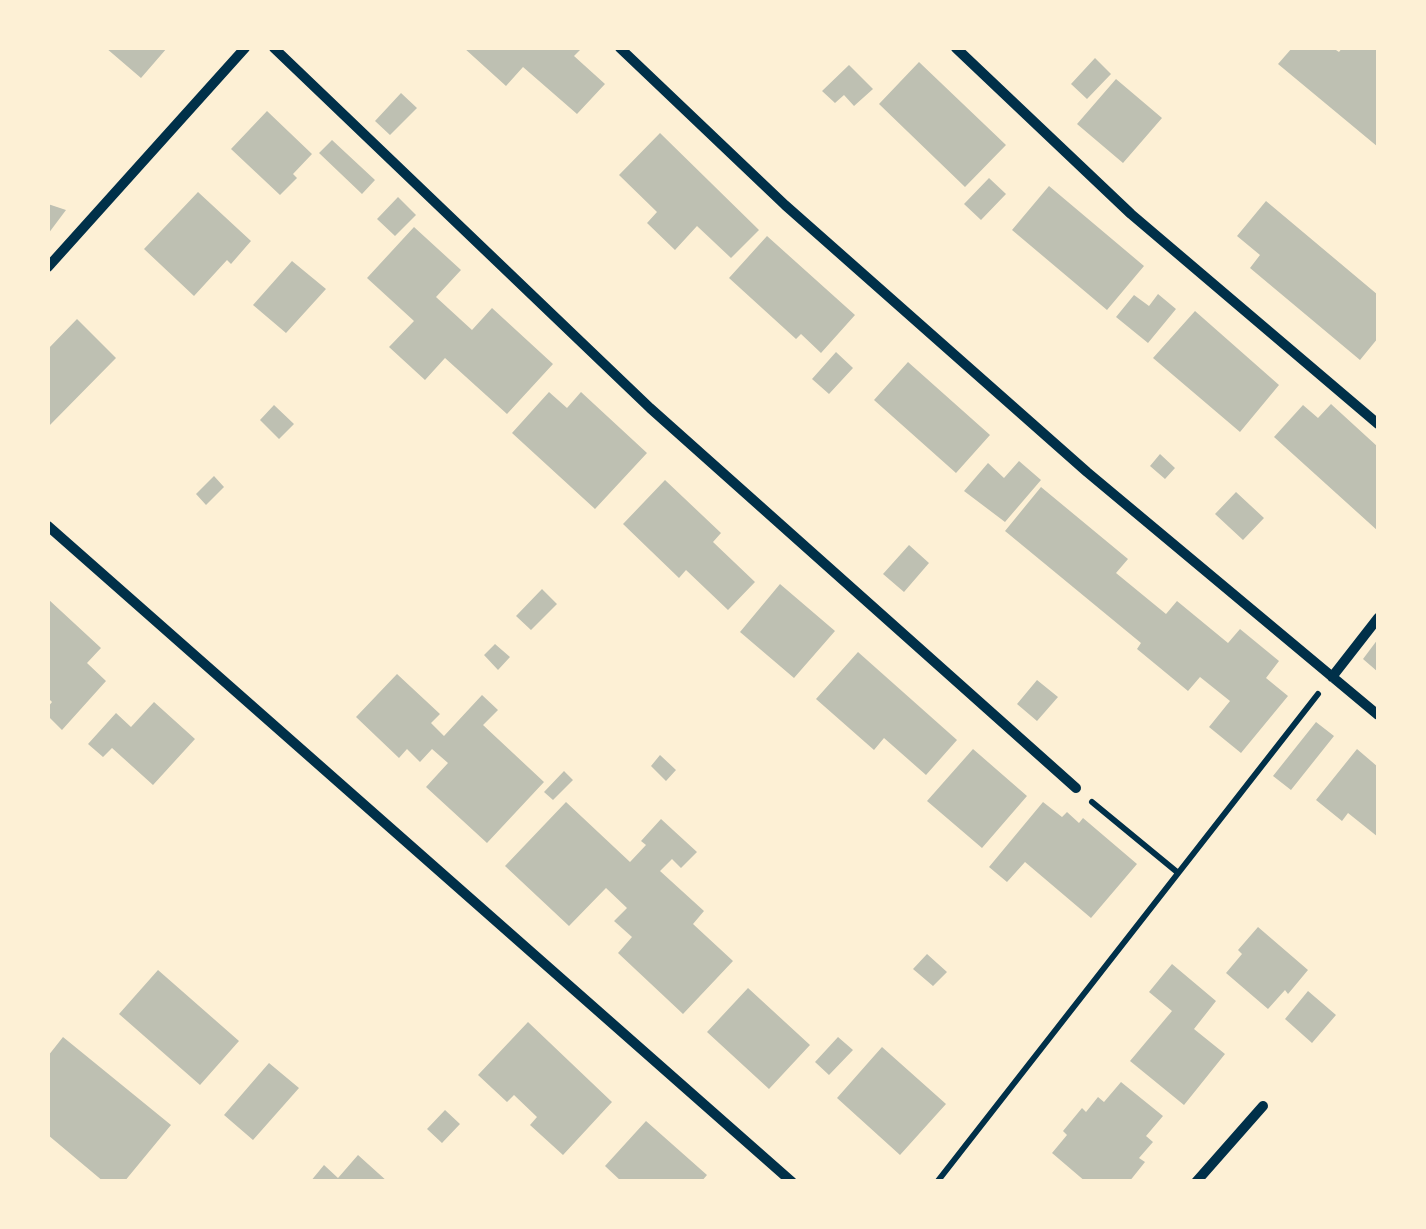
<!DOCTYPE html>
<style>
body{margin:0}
#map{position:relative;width:1426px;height:1229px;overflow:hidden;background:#fdf0d5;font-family:"Times New Roman",serif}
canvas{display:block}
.frame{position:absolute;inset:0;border:50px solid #fdf0d5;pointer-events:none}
</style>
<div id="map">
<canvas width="1426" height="1229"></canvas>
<div class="frame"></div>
</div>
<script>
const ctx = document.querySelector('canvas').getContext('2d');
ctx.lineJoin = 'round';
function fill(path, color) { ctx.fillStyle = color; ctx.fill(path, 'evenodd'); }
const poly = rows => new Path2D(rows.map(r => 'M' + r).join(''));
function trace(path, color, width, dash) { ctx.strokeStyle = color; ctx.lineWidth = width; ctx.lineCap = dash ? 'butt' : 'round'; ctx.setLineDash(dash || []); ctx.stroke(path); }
const building = poly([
 [106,48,167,48,141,78],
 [464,48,582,48,574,56,605,84,577,114,523,67,506,86],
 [1292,48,1333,48,1339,52,1342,48,1378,48,1378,147,1278,64],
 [1095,58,1111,74,1087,99,1071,84],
 [919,62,1006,145,965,187,879,104],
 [849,65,873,89,854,106,844,95,835,103,822,91],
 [1116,79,1162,118,1123,163,1077,124],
 [401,93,417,108,390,135,375,121],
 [267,111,312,154,293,174,297,178,280,195,231,149],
 [660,133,759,230,731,258,697,226,675,250,647,223,657,212,619,175],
 [332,140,375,180,362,194,319,153],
 [989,178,1006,194,981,220,964,204],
 [1049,186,1144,266,1107,310,1012,230],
 [198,192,251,241,231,264,227,260,194,296,144,249],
 [398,197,416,215,395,236,377,219],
 [1266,201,1378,295,1378,338,1360,360,1250,268,1260,255,1237,236],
 [48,204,66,210,48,234],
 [414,227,461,270,436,297,472,330,492,308,553,364,507,414,445,358,425,380,389,347,414,321,367,278],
 [767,236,855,315,821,353,801,334,796,339,729,278],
 [292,261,326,289,286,333,253,305],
 [1158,294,1176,309,1148,343,1116,317,1134,295,1149,306],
 [1195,311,1279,385,1240,432,1153,358],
 [77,319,116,358,48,427,48,349],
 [836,352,853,368,829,394,812,379],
 [908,362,990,435,956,473,874,400],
 [549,392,567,408,581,392,647,453,595,509,512,433],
 [1331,404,1378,447,1378,531,1274,437,1303,405,1318,418],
 [274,405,294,424,279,439,260,420],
 [1160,454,1175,468,1165,479,1150,466],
 [1019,461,1041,480,1005,522,964,491,988,463,1004,478],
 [214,476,224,487,206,505,196,494],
 [665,480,721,533,713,542,755,582,728,610,686,570,679,578,623,524],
 [1041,487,1128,559,1116,573,1166,614,1177,601,1228,643,1240,629,1279,661,1266,678,1288,696,1241,753,1209,727,1230,701,1200,677,1188,691,1137,649,1141,643,1005,531],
 [1236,492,1264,518,1243,540,1215,514],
 [909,545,929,563,904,592,883,574],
 [780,584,835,631,794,678,740,632],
 [542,589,557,604,531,630,516,616],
 [48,599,101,648,87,663,106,681,62,730,48,716,48,707,52,702,48,698],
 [1378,639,1378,672,1363,659],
 [495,644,510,657,498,670,484,655],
 [858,652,957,740,926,775,884,738,874,750,816,699],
 [397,674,440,714,431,723,444,736,482,695,498,710,483,725,544,782,487,843,426,787,448,763,432,749,420,762,407,749,399,758,356,717],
 [1037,680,1058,697,1037,721,1017,704],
 [154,702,195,739,153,785,112,748,103,757,88,744,116,713,131,727],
 [1316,722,1334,736,1291,790,1273,776],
 [973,749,1027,796,982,848,927,801],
 [1357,749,1378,767,1378,837,1348,813,1342,821,1316,800],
 [660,755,676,770,666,781,651,766],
 [564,771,573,780,553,800,544,792],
 [566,802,630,862,646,845,641,841,661,819,697,852,681,868,672,859,660,871,704,911,693,924,733,961,683,1014,618,953,632,937,614,921,627,908,606,888,569,926,505,866],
 [1043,802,1062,817,1067,812,1079,823,1083,818,1137,864,1091,918,1025,862,1007,882,989,867],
 [1258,927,1308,970,1288,994,1285,990,1268,1009,1226,973,1242,954,1238,950],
 [927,954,947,972,933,986,913,969],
 [1172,964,1216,1001,1194,1029,1225,1054,1184,1105,1130,1061,1172,1011,1149,992],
 [158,970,239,1041,200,1085,119,1014],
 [748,988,810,1045,769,1089,707,1032],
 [1308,991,1336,1015,1312,1043,1285,1019],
 [528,1022,612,1102,563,1155,530,1125,537,1117,514,1095,507,1102,478,1075],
 [63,1037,171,1125,124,1182,104,1182,48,1135,48,1056],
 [838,1037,853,1050,829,1075,815,1062],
 [882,1047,946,1104,900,1155,837,1098],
 [269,1063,299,1088,253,1140,224,1115],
 [1121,1082,1163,1116,1146,1136,1153,1142,1139,1158,1145,1162,1129,1182,1086,1182,1052,1153,1067,1135,1063,1131,1082,1108,1086,1112,1098,1097,1104,1102],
 [445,1110,460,1124,442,1143,427,1129],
 [646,1121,707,1175,701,1182,622,1182,605,1166],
 [358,1155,388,1182,310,1182,324,1165,338,1178]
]);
const path = poly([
 [1092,802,1177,872],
 [937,1182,1318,694]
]);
const minor = poly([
 [274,48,650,408,1076,788],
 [620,48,785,205,1087,472,1378,715],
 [956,48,1131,214,1378,424],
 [48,267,245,48],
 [48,526,792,1182],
 [1332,677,1378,618],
 [1196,1182,1263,1106]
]);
fill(building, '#bec0b2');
trace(path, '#003049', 6);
trace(minor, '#003049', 10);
</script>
